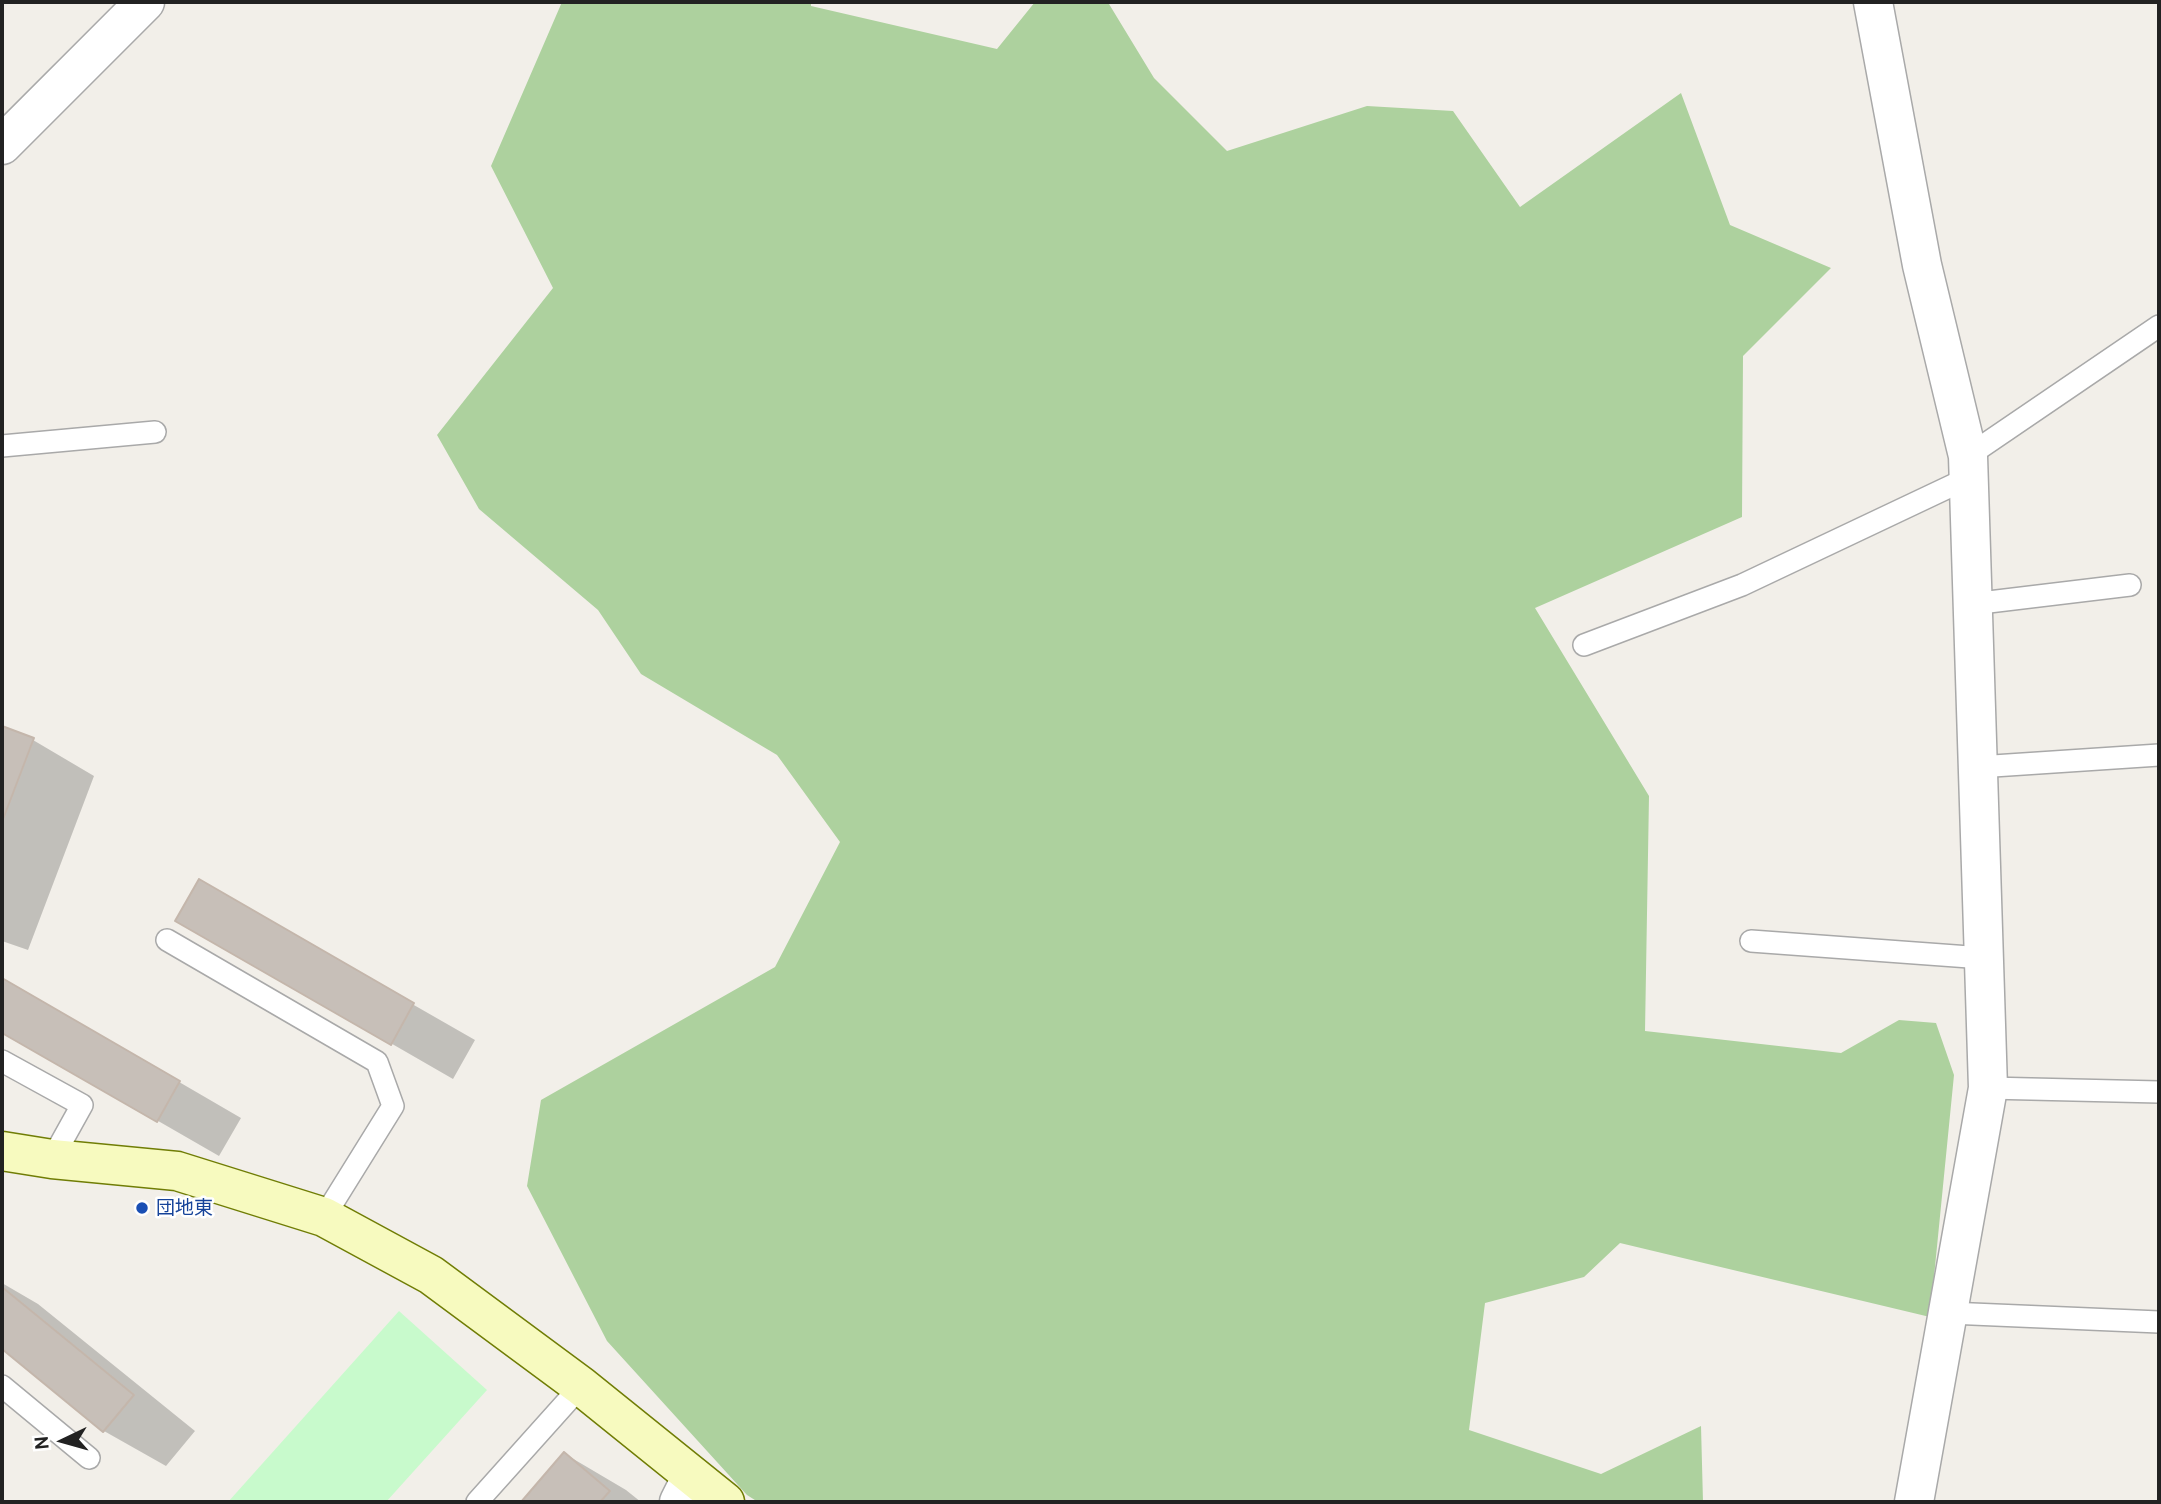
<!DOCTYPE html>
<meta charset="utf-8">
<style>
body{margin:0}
#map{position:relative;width:2161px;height:1504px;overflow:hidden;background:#f2efe9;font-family:Cabin,sans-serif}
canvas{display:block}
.frame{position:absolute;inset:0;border:4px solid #222;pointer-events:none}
.north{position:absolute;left:28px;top:1406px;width:70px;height:70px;-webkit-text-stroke:5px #fff;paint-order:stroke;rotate:265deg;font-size:19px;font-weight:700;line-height:28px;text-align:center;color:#222}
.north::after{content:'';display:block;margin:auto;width:24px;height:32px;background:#222;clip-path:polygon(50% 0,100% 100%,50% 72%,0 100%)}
</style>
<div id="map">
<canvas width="2161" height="1504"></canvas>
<div class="frame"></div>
<div class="north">N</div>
</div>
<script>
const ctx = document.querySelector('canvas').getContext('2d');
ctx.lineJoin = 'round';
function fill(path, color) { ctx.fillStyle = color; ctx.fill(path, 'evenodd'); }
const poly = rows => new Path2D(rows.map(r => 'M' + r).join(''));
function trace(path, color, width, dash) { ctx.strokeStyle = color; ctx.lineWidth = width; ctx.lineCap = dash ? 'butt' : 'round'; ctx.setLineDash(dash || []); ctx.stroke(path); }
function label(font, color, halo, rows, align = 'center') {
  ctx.font = font + ' Cabin,"Noto Sans JP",sans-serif'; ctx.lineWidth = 5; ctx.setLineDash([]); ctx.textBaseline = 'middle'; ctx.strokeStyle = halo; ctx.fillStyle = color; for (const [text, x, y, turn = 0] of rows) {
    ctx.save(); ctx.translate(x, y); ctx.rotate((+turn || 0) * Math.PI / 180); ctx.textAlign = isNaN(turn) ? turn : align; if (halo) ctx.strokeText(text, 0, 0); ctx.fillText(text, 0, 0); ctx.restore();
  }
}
const forest = poly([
 [562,2,811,2,811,6,997,49,1035,2,1102,2,1109,4,1154,78,1227,151,1367,106,1453,111,1520,207,1681,93,1730,225,1831,268,1743,356,1742,517,1535,608,1649,796,1645,1031,1841,1053,1899,1020,1936,1023,1954,1075,1930,1317,1620,1243,1584,1277,1485,1303,1469,1430,1601,1474,1701,1426,1703,1502,758,1502,747,1495,607,1341,527,1186,541,1100,775,967,840,842,777,755,641,674,598,610,479,509,437,435,553,288,491,166]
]);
const park = poly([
 [399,1311,487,1390,386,1502,228,1502]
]);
const shadow = poly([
 [2,728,33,740,94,776,28,950,2,941],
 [199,882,475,1040,453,1079,177,920],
 [2,979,241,1118,219,1156,2,1031],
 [2,1283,38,1304,195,1431,166,1466,104,1431,2,1346],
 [565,1454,626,1490,641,1502,523,1502]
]);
const building = poly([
 [2,726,34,738,2,822,2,726],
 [199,879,414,1003,391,1045,175,921,199,879],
 [2,978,180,1081,157,1122,2,1033,2,978],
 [2,1287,134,1395,103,1432,2,1349,2,1287],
 [564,1452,610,1491,600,1502,521,1502,564,1452]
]);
const lane = poly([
 [2,446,155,432],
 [1968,456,2159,326],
 [1972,604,2130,585],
 [1584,645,1742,585,1968,478],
 [1978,767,2159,755],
 [167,940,377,1062,393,1106,324,1217],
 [1751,941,1983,958],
 [2,1061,82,1105,52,1159],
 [1988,1088,2159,1092],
 [1949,1313,2159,1322],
 [2,1386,89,1458],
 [477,1502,581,1386]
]);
const street = poly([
 [1873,2,1922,265,1968,456,1988,1088,1914,1502],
 [2,145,145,2],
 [679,1502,692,1476]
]);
const secondary = poly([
 [2,1151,52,1159,177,1171,324,1217,431,1275,581,1386,725,1502]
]);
const markers = [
 [142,1208,7,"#1a4fb4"]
];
const transitNames = [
 ["団地東",156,1208]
];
fill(forest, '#add19e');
fill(park, '#c8facc');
fill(shadow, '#0003');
fill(building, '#c7bfb8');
trace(building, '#c4b6ab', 2);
trace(lane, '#a9a9a9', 24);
trace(street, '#a9a9a9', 41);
trace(secondary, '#707d05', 41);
trace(lane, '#fff', 21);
trace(street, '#fff', 38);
trace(secondary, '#f7fabf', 38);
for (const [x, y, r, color] of markers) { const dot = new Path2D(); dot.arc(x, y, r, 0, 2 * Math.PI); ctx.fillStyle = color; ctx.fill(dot); trace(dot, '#fff', 2.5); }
label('19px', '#164399', '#fff', transitNames, 'left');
</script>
